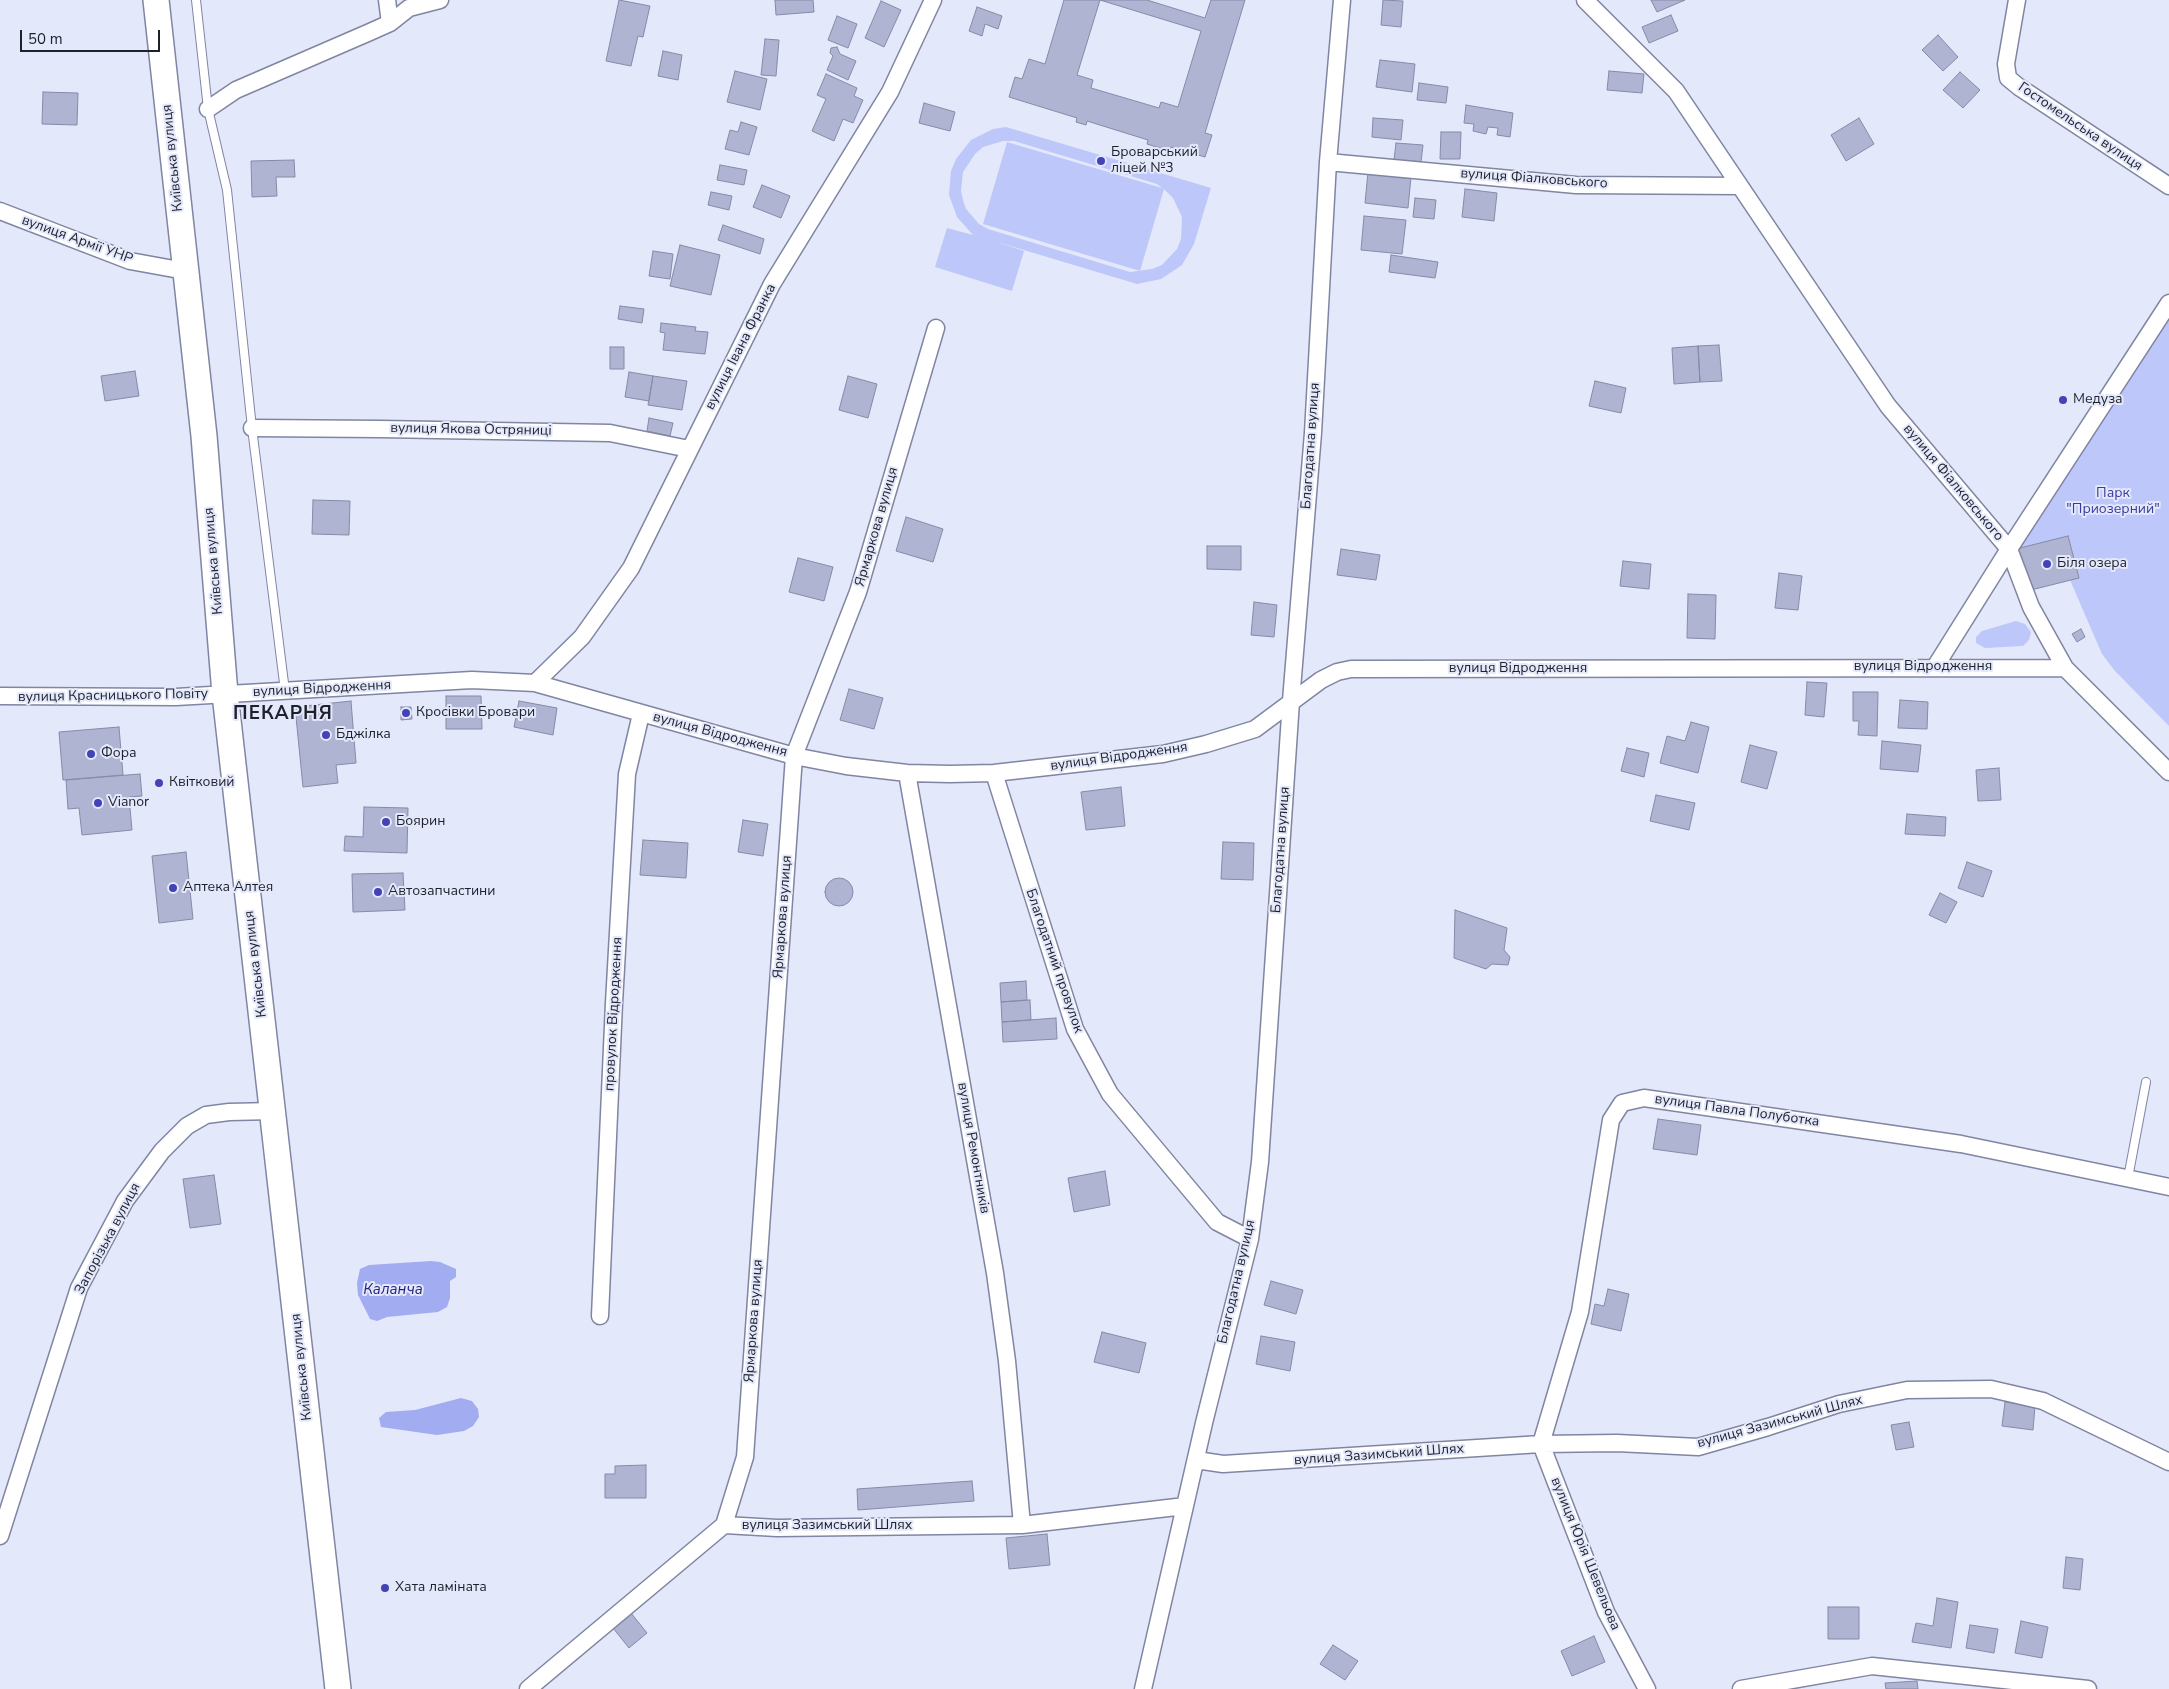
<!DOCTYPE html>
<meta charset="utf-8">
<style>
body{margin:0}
#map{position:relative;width:2169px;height:1689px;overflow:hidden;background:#e4e8fb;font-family:"Nunito Sans",sans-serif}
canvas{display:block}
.scale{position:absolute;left:20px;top:30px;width:140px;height:22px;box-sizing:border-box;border:2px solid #1e202b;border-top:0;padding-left:6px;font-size:15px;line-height:18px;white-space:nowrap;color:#1e202b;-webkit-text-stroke:4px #e4e8fb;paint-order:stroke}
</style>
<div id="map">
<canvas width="2169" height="1689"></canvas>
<div class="scale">50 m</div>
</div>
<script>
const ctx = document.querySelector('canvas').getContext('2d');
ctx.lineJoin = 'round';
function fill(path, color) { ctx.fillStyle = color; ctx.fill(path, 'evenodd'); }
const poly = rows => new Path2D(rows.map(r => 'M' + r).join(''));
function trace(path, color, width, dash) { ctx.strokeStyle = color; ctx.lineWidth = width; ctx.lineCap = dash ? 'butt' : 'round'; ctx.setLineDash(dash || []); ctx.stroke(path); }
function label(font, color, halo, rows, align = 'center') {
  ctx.font = font + ' "Nunito Sans",sans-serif'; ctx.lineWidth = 4; ctx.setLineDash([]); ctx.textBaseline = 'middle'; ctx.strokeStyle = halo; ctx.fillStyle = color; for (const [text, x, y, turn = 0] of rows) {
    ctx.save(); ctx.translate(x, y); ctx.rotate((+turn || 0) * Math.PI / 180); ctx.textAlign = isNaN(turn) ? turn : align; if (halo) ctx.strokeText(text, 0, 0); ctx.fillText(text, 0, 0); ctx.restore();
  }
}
const green = poly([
 [1006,127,1211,188,1194,244,1182,265,1161,279,1137,284,994,241,1024,251,1012,291,935,267,947,228,973,235,957,217,949,195,951,171,956,159,971,140,993,129],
 [1003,141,1014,141,1157,184,1162,188,1007,142,983,224,1140,271,1164,189,1173,198,1182,217,1181,239,1177,249,1162,265,1152,269,1130,272,988,229,979,224,966,209,963,200,961,191,963,172,975,154,983,147],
 [2169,315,2169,726,2115,671,2102,654,2070,580,2016,549],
 [2016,621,2025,624,2031,632,2029,640,2023,646,1985,648,1976,643,1976,637,1982,631]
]);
const water = poly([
 [431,1261,440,1262,456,1269,456,1277,450,1281,450,1298,447,1307,438,1312,387,1317,377,1321,370,1319,358,1295,357,1283,360,1269,369,1265],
 [461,1398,472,1401,478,1409,479,1417,473,1426,464,1431,437,1435,381,1427,379,1418,386,1412,415,1410]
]);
const building = poly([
 [619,0,650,6,643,37,638,36,631,66,606,61,619,0],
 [775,0,813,0,814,12,776,15,775,0],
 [1064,0,1100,0,1077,75,1093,80,1091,88,1159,108,1161,102,1178,107,1201,31,1100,0,1147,0,1205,18,1211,0,1245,0,1205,133,1212,135,1205,157,1171,147,1169,151,1147,144,1148,140,1087,121,1086,125,1076,122,1077,118,1009,97,1015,77,1022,79,1029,59,1045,64,1064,0],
 [1383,0,1403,1,1401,27,1381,25,1383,0],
 [1651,0,1685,0,1657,12,1651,0],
 [881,1,901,10,884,47,865,38,881,1],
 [977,7,1002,16,998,29,985,24,982,36,969,31,977,7],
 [1671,15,1678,31,1649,43,1642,27,1671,15],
 [837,16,857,24,848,48,828,40,837,16],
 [1938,35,1958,57,1943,71,1922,50,1938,35],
 [765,39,779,40,776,76,761,75,765,39],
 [837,47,840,54,856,61,848,80,827,70,833,56,830,53,831,48,837,47],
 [663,51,682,55,678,80,658,76,663,51],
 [1380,60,1415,64,1412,92,1376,87,1380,60],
 [735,71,767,79,760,110,727,102,735,71],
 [1609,71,1644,74,1642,93,1607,90,1609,71],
 [1960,72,1980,90,1963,108,1943,90,1960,72],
 [826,74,857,88,854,96,863,100,853,123,843,119,834,141,812,131,826,99,817,95,826,74],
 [1419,83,1448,87,1446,103,1417,100,1419,83],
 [43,92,78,93,77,125,42,124,43,92],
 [924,103,955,112,950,131,919,123,924,103],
 [1466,105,1513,113,1510,137,1497,135,1498,128,1488,127,1486,134,1473,131,1474,124,1464,123,1466,105],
 [1373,118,1403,120,1401,140,1372,137,1373,118],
 [1859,118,1874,144,1846,161,1831,135,1859,118],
 [741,122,757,127,749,155,725,149,730,130,738,132,741,122],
 [1441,132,1461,132,1460,159,1440,159,1441,132],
 [1396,143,1423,145,1421,162,1394,160,1396,143],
 [294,160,295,177,276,177,277,196,252,197,251,161,294,160],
 [720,165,747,170,744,185,717,180,720,165],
 [1368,172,1411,177,1408,208,1365,203,1368,172],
 [762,185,790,196,781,218,753,207,762,185],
 [1465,189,1497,193,1494,221,1462,217,1465,189],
 [711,192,732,196,729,210,708,205,711,192],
 [1415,198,1436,200,1434,219,1413,217,1415,198],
 [1364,216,1406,220,1402,254,1361,250,1364,216],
 [723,225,764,239,760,254,718,240,723,225],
 [680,245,720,255,711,295,670,286,680,245],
 [653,251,673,254,670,279,649,276,653,251],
 [1391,255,1438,262,1435,278,1389,272,1391,255],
 [620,306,644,309,642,323,618,319,620,306],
 [661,323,696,327,695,331,708,332,705,354,663,350,665,333,660,332,661,323],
 [1719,345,1722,381,1700,382,1698,346,1719,345],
 [1698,346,1700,382,1674,384,1672,348,1698,346],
 [610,347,624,347,624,369,610,369,610,347],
 [135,371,139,396,105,401,101,376,135,371],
 [629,372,653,376,649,401,625,397,629,372],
 [653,376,687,381,682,410,648,405,653,376],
 [848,376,877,384,868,418,839,410,848,376],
 [1595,381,1626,388,1621,413,1589,406,1595,381],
 [649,418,673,423,670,436,647,431,649,418],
 [313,500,350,501,349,535,312,534,313,500],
 [906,517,943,529,933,562,896,551,906,517],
 [2068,536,2079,578,2027,591,2016,549,2068,536],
 [1207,546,1241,546,1241,570,1207,569,1207,546],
 [1341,549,1380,555,1376,580,1337,575,1341,549],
 [798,558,833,567,824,601,789,592,798,558],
 [1623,561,1651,564,1649,589,1620,586,1623,561],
 [1779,573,1802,576,1798,610,1775,608,1779,573],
 [1688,594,1716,595,1715,639,1687,638,1688,594],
 [1254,602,1277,605,1274,637,1251,635,1254,602],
 [2081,629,2085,637,2077,642,2072,634,2081,629],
 [1807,682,1827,683,1824,717,1805,715,1807,682],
 [849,689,883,698,874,729,840,720,849,689],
 [1853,692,1878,692,1877,736,1858,735,1859,721,1853,721,1853,692],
 [446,696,481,696,482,729,446,729,446,696],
 [1900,700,1928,702,1927,729,1898,728,1900,700],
 [351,701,356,763,336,765,338,783,303,787,295,707,351,701],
 [519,701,557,708,553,735,514,727,519,701],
 [401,707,411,707,412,719,401,720,401,707],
 [1691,722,1709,727,1698,773,1660,763,1667,736,1685,741,1691,722],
 [119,727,123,775,63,780,59,732,119,727],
 [1882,741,1921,745,1918,772,1880,769,1882,741],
 [1750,745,1777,752,1767,789,1741,782,1750,745],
 [1627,748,1649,753,1644,777,1621,771,1627,748],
 [1999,768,2001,800,1978,801,1976,770,1999,768],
 [140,774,142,796,129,797,132,830,82,835,79,808,68,809,66,780,140,774],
 [1121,787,1125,826,1086,830,1081,792,1121,787],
 [1656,795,1695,803,1689,830,1650,821,1656,795],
 [364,807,408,808,407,853,344,851,345,836,363,837,364,807],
 [1907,814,1946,817,1945,836,1905,834,1907,814],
 [743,820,768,824,763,856,738,852,743,820],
 [643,840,688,843,686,878,640,875,643,840],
 [1223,842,1254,843,1253,880,1221,879,1223,842],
 [186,852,193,919,159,923,152,856,186,852],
 [1967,862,1992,871,1983,897,1958,888,1967,862],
 [403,873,405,910,353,912,352,874,403,873],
 '825 892a14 14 0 1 1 28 0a14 14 0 1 1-28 0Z',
 [1940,893,1957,902,1946,923,1929,915,1940,893],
 [1455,910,1507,928,1504,950,1510,957,1508,965,1492,964,1486,969,1454,958,1455,910],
 [1026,981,1027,1000,1001,1002,1000,983,1026,981],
 [1030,1000,1031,1020,1002,1022,1001,1002,1030,1000],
 [1056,1018,1057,1039,1003,1042,1002,1022,1056,1018],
 [1658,1119,1701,1125,1697,1155,1653,1149,1658,1119],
 [1105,1171,1110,1205,1074,1212,1068,1178,1105,1171],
 [214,1175,221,1224,190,1228,183,1179,214,1175],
 [1271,1281,1303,1290,1296,1314,1264,1305,1271,1281],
 [1608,1289,1629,1294,1621,1331,1591,1324,1595,1304,1604,1306,1608,1289],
 [1102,1332,1146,1343,1139,1373,1094,1362,1102,1332],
 [1261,1336,1295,1342,1290,1371,1256,1364,1261,1336],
 [2005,1402,2035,1406,2033,1430,2002,1426,2005,1402],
 [1909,1422,1914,1447,1896,1450,1891,1425,1909,1422],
 [646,1465,646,1498,605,1498,605,1474,615,1474,615,1466,646,1465],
 [972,1481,974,1501,858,1510,857,1489,972,1481],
 [1047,1534,1050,1565,1009,1569,1006,1538,1047,1534],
 [2066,1557,2083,1559,2080,1590,2063,1588,2066,1557],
 [1937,1598,1958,1602,1951,1648,1912,1642,1916,1623,1933,1626,1937,1598],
 [1828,1607,1859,1607,1859,1639,1828,1639,1828,1607],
 [631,1613,647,1633,629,1648,613,1628,631,1613],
 [2021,1621,2048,1627,2042,1658,2015,1653,2021,1621],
 [1970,1625,1998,1629,1994,1653,1966,1648,1970,1625],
 [1594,1636,1605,1662,1572,1676,1561,1651,1594,1636],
 [1333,1645,1358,1661,1345,1680,1320,1664,1333,1645],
 [1917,1681,1918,1689,1886,1689,1885,1683,1917,1681]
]);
const lane = poly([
 [196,0,208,109,227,190,252,428,285,691],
 [2128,1178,2146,1082]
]);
const street = poly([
 [387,0,390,23],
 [1585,0,1676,91,1888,406,2009,549,2031,607,2065,668,2169,772],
 [2017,0,2006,64,2008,78,2019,87,2169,186],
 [208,109,236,90,370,32,390,23,409,8,440,0],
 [1328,162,1576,185,1740,186],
 [0,211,130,261,185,271],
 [252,428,380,429,610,433,689,449],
 [1935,667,2009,549,2169,303],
 [535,683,582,637,631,568,772,284,890,92,933,0],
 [0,696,176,697,472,680,535,683,794,756,846,766,907,773,950,774,994,773,1163,754,1206,744,1255,729,1321,680,1337,672,1351,669,2065,668],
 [907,773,995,1273,1007,1361,1022,1525],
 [994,773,1075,1029,1110,1094,1217,1222,1250,1239],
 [600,1316,614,1003,627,774,641,714],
 [1196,1460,1223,1464,1541,1444,1617,1443,1698,1447,1768,1427,1839,1404,1907,1390,1991,1389,2043,1401,2169,1462],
 [724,1525,745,1457,794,756,858,592,936,328],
 [0,1536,79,1288,125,1201,162,1151,187,1126,206,1115,229,1112,273,1111],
 [528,1689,724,1525,777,1528,1022,1525,1185,1506],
 [1143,1689,1204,1423,1250,1239,1260,1162,1291,701,1313,433,1328,162,1342,0],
 [1647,1689,1606,1612,1541,1444,1580,1312,1611,1120,1622,1103,1644,1098,1961,1144,2169,1187],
 [1741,1689,1872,1666,2088,1689]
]);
const primary = poly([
 [156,0,204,436,225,694,338,1689]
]);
const markers = [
 [1101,161,5,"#4342b7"],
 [2063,400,5,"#4342b7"],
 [2047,564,5,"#4342b7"],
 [406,713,5,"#4342b7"],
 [326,735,5,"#4342b7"],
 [91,754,5,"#4342b7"],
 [159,783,5,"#4342b7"],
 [98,803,5,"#4342b7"],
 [386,822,5,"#4342b7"],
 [173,888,5,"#4342b7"],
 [378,892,5,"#4342b7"],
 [385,1588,5,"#4342b7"]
];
const streetNames = [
 ["Гостомельська вулиця",2080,127,34],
 ["Київська вулиця",173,158,-96],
 ["вулиця Фіалковського",1534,179,4],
 ["вулиця Армії УНР",77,240,20],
 ["вулиця Івана Франка",741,347,-63],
 ["вулиця Якова Остряниці",471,430,1],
 ["Благодатна вулиця",1311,446,-86],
 ["вулиця Фіалковського",1953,483,50],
 ["Ярмаркова вулиця",877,527,-74],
 ["Київська вулиця",214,561,-95],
 ["вулиця Відродження",1923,667],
 ["вулиця Відродження",1518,669],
 ["вулиця Відродження",322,689,-3],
 ["вулиця Красницького Повіту",113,696,-1],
 ["вулиця Відродження",720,735,15],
 ["вулиця Відродження",1119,757,-8],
 ["Благодатна вулиця",1281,850,-86],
 ["Ярмаркова вулиця",783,917,-86],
 ["Благодатний провулок",1054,961,71],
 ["Київська вулиця",256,964,-97],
 ["провулок Відродження",614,1014,-87],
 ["вулиця Павла Полуботка",1737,1111,8],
 ["вулиця Ремонтників",973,1148,80],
 ["Запорізька вулиця",108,1239,-62],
 ["Благодатна вулиця",1237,1282,-77],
 ["Ярмаркова вулиця",754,1321,-86],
 ["Київська вулиця",302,1367,-96],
 ["вулиця Зазимський Шлях",1780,1422,-15],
 ["вулиця Зазимський Шлях",1379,1455,-4],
 ["вулиця Зазимський Шлях",827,1526],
 ["вулиця Юрія Шевельова",1585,1554,68]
];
const poiNames = [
 ["Броварський",1111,153],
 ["ліцей №3",1111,169],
 ["Медуза",2073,400],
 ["Біля озера",2057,564],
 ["Кросівки Бровари",416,713],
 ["Бджілка",336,735],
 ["Фора",101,754],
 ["Квітковий",169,783],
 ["Vianor",108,803],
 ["Боярин",396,822],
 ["Аптека Алтея",183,888],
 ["Автозапчастини",388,892],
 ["Хата ламіната",395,1588]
];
const parkNames = [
 ["Парк",2113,494],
 ["\"Приозерний\"",2113,510]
];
const waterNames = [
 ["Каланча",393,1290]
];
const districtNames = [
 ["ПЕКАРНЯ",283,714]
];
fill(green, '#bec7f9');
fill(water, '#a1acf1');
fill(building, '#afb4d2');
trace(building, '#858aa7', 1);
trace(lane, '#8085a2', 10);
trace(street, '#8085a2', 19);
trace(primary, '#8085a2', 28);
trace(lane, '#fff', 8);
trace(street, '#fff', 16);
trace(primary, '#fff', 25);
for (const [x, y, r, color] of markers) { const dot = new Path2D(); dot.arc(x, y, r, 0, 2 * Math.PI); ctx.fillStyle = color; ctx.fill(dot); trace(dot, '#e4e8fb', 2); }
label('14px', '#1e202b', '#e4e8fb', streetNames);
label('14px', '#1e202b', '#e4e8fb', poiNames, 'left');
label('14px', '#3b3c9e', '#e4e8fb', parkNames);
label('italic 15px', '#292284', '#e4e8fb', waterNames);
ctx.letterSpacing = '1px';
label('bold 19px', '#1e202b', '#e4e8fb', districtNames);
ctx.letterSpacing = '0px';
</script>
